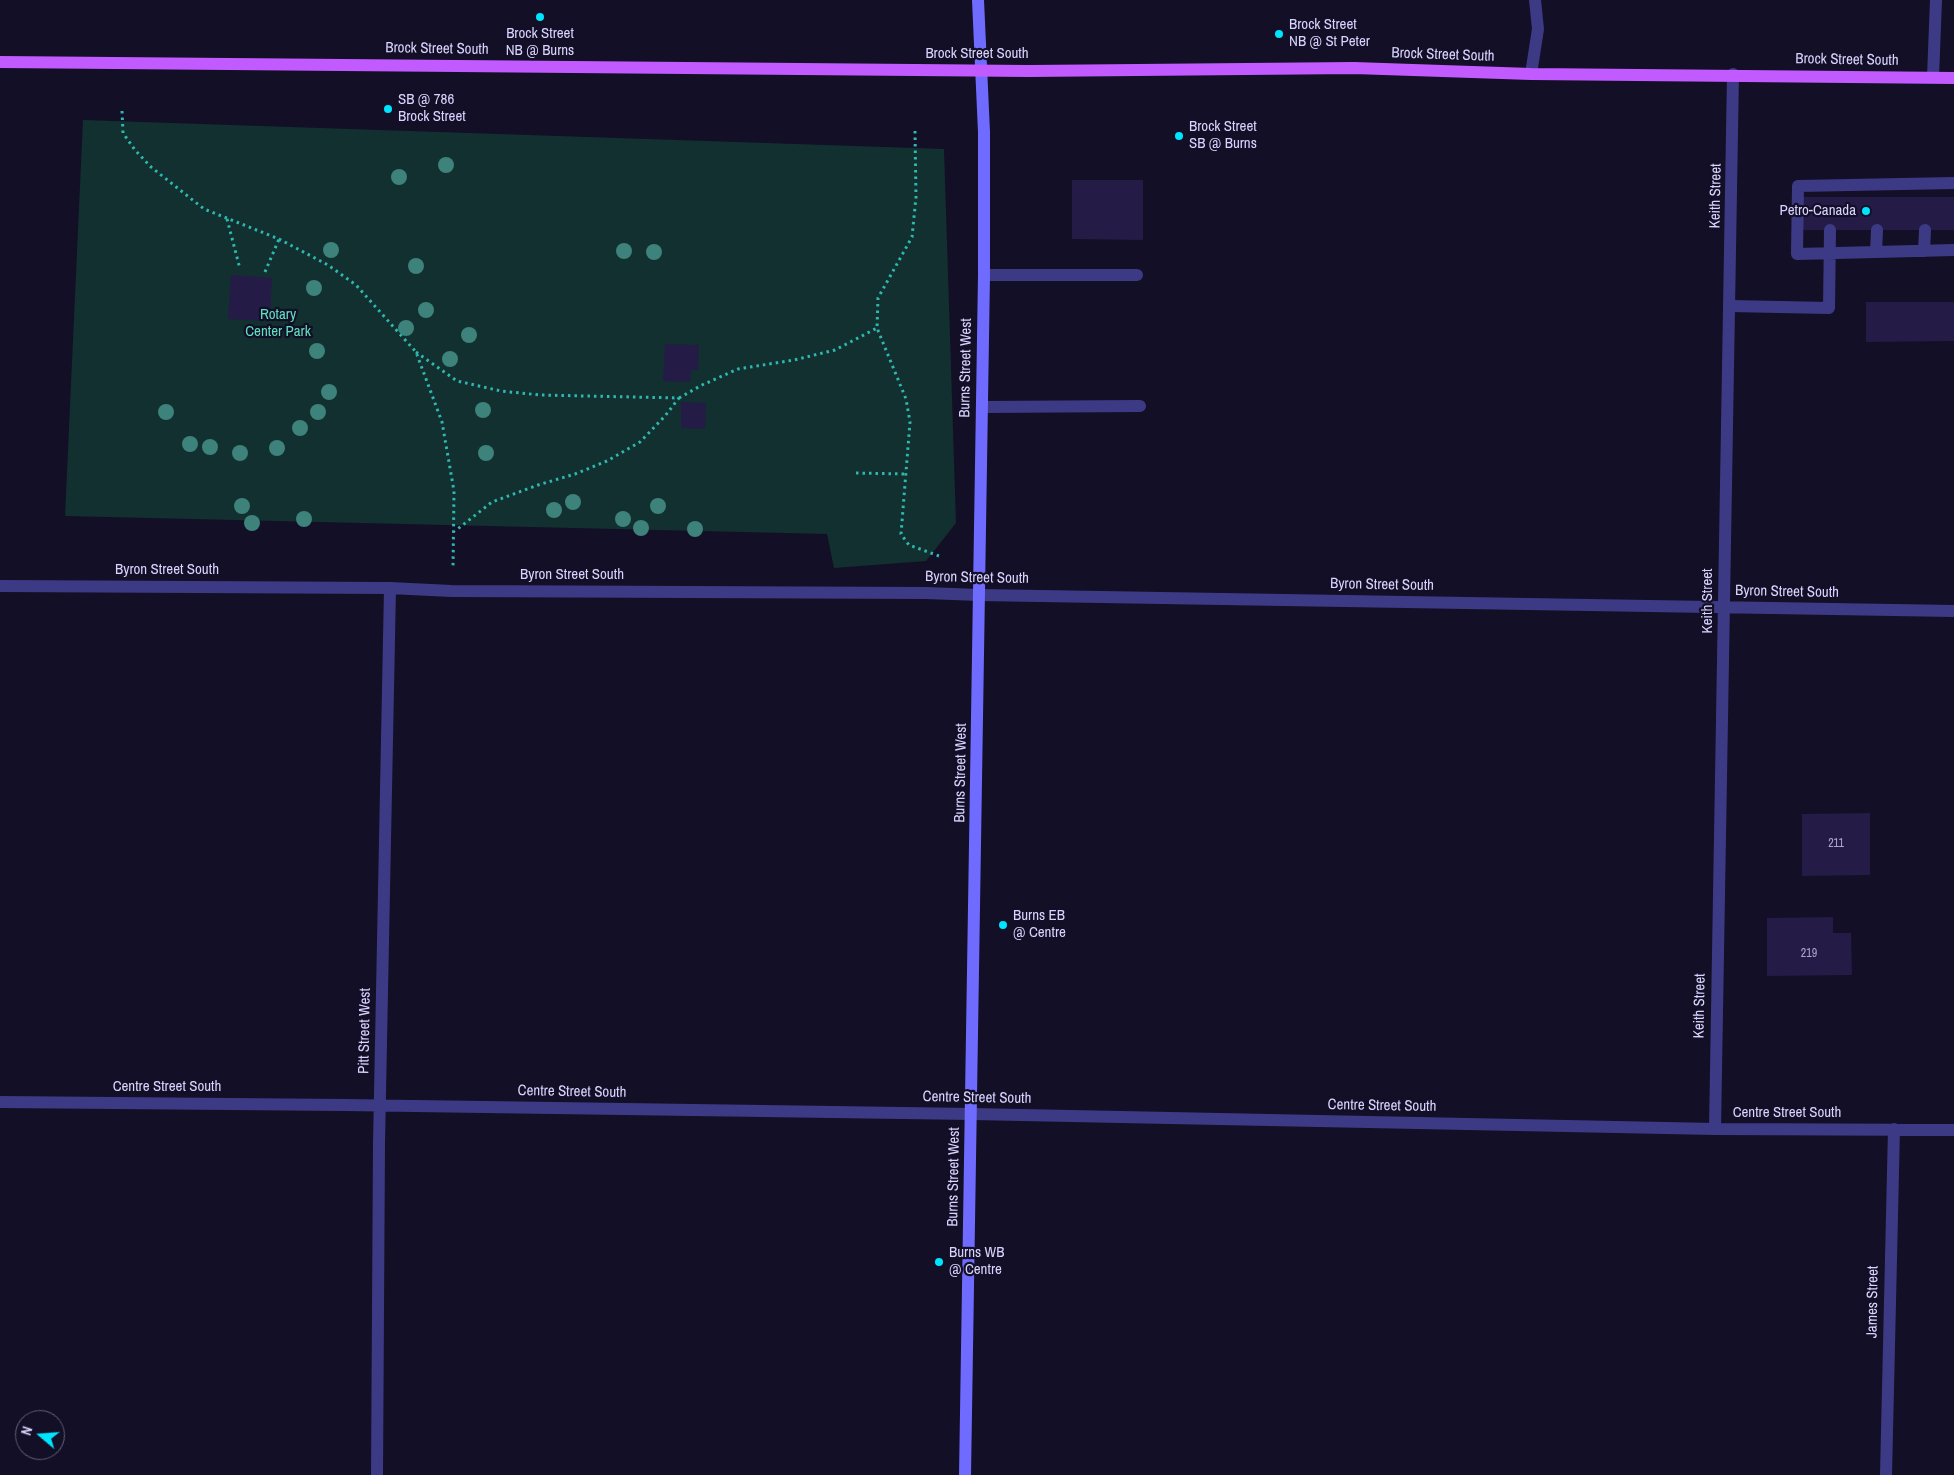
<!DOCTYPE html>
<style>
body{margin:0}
#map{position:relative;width:1954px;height:1475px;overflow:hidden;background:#130f26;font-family:"Archivo Narrow",sans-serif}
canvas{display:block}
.north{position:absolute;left:15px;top:1410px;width:50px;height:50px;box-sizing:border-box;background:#130f26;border:1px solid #625e7d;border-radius:50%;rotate:288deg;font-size:14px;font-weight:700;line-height:20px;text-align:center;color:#d9d4ff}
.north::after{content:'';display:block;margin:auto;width:18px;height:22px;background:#00e5ff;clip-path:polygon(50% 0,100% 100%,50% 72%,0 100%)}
</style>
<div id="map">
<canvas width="1954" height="1475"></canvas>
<div class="north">N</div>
</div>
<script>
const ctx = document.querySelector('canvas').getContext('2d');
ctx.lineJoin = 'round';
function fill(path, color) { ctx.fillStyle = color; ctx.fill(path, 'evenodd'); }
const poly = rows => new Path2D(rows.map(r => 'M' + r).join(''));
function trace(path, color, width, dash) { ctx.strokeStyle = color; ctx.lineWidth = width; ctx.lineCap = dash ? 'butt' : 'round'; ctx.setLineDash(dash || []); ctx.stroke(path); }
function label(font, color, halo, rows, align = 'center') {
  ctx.font = font + ' "Archivo Narrow",sans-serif'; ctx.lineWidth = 4.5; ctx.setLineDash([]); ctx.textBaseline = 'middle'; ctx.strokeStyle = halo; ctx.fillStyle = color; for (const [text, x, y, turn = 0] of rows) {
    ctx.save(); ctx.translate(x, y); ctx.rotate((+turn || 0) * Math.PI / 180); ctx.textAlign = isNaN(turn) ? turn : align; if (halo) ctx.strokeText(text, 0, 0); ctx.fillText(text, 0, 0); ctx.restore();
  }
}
const green = poly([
 [83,120,944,149,956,523,926,561,834,568,827,534,65,516]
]);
const building = poly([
 [1072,180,1143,180,1143,240,1072,239],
 [1800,197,1954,197,1954,230,1800,230],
 [231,275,272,278,270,321,228,319],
 [1866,302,1954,302,1954,341,1866,342],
 [665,344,699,345,698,370,691,370,690,382,663,381],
 [681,402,706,403,705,429,681,428],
 [1870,813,1870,875,1802,876,1802,814],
 [1833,917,1833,933,1851,933,1852,975,1767,976,1767,918]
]);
const path = poly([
 [122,111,123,133,135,150,151,167,204,209,279,239,328,265,356,285,416,352,442,422,454,491,453,568],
 [915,131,916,197,912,237,878,298,877,328,906,399,910,422,901,534,909,545,939,556],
 [227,219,240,269],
 [265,272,279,239],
 [416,352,457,381,501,391,540,395,679,398,665,416,640,442,607,461,575,474,538,485,492,502,455,531],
 [679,398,702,385,738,369,794,360,835,350,877,328],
 [856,473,906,474]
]);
const lane = poly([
 [1933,77,1936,0],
 [1954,183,1798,186,1797,254,1954,250],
 [1924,251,1925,230],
 [1876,252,1877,230],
 [984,275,1137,275],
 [1730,306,1829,308,1830,230],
 [982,407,1140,406]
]);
const street = poly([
 [1531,74,1538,29,1535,0],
 [0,586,390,588,451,591,926,593,979,595,1954,611],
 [0,1102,345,1105,972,1114,1715,1129,1954,1130],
 [1715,1129,1733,74],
 [377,1475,379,1143,390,588],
 [1886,1475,1894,1129]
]);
const secondary = poly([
 [965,1475,984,275,984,132,978,0]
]);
const primary = poly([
 [0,62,1029,71,1354,68,1531,74,1954,78]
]);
const trees = [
 [446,165],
 [399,177],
 [331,250],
 [624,251],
 [654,252],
 [416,266],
 [314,288],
 [426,310],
 [406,328],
 [469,335],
 [317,351],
 [450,359],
 [329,392],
 [483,410],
 [166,412],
 [318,412],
 [300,428],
 [190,444],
 [210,447],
 [277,448],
 [240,453],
 [486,453],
 [573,502],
 [242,506],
 [658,506],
 [554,510],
 [304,519],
 [623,519],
 [252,523],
 [641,528],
 [695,529]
];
const markers = [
 [540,17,5,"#00e5ff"],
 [1279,34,5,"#00e5ff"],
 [388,109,5,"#00e5ff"],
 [1179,136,5,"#00e5ff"],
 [1866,211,5,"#00e5ff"],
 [1003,925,5,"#00e5ff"],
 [939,1262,5,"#00e5ff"]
];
const numberNames = [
 ["211",1836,844],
 ["219",1809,954]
];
const poiNames = [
 ["Brock Street",1289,25],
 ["NB @ St Peter",1289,42],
 ["Brock Street",540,34,"center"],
 ["NB @ Burns",540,51,"center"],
 ["SB @ 786",398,100],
 ["Brock Street",398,117],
 ["Brock Street",1189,127],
 ["SB @ Burns",1189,144],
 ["Petro-Canada",1856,211,"right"],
 ["Burns EB",1013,916],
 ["@ Centre",1013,933],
 ["Burns WB",949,1253],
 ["@ Centre",949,1270]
];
const streetNames = [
 ["Brock Street South",437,49,1],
 ["Brock Street South",977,54],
 ["Brock Street South",1443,55,2],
 ["Brock Street South",1847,60,1],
 ["Keith Street",1716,196,-89],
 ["Burns Street West",966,368,-89],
 ["Byron Street South",167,570],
 ["Byron Street South",572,575],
 ["Byron Street South",977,578,1],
 ["Byron Street South",1382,585,1],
 ["Byron Street South",1787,592,1],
 ["Keith Street",1708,601,-90],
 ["Burns Street West",961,773,-89],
 ["Keith Street",1700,1006,-89],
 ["Pitt Street West",365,1031,-89],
 ["Centre Street South",167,1087],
 ["Centre Street South",572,1092,1],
 ["Centre Street South",977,1098,1],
 ["Centre Street South",1382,1106,1],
 ["Centre Street South",1787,1113],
 ["Burns Street West",954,1177,-89],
 ["James Street",1873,1302,-89]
];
const parkNames = [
 ["Rotary",278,315],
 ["Center Park",278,332]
];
fill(green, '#12302f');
fill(building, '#241b47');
trace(path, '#2fb8b0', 3, [2.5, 4]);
trace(lane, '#3d3a85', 12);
trace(street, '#3d3a85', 12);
trace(secondary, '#6f6bff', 12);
trace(primary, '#c25bff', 12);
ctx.fillStyle = '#3d827b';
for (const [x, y] of trees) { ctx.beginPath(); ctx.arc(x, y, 8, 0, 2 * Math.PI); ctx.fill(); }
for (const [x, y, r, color] of markers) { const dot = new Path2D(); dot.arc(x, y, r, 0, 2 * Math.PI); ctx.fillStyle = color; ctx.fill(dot); trace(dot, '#130f26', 2); }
label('12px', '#aca6d1', null, numberNames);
label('15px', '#d9d4ff', '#130f26', poiNames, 'left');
label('15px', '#d9d4ff', '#130f26', streetNames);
label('15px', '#5fe0c0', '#130f26', parkNames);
</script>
